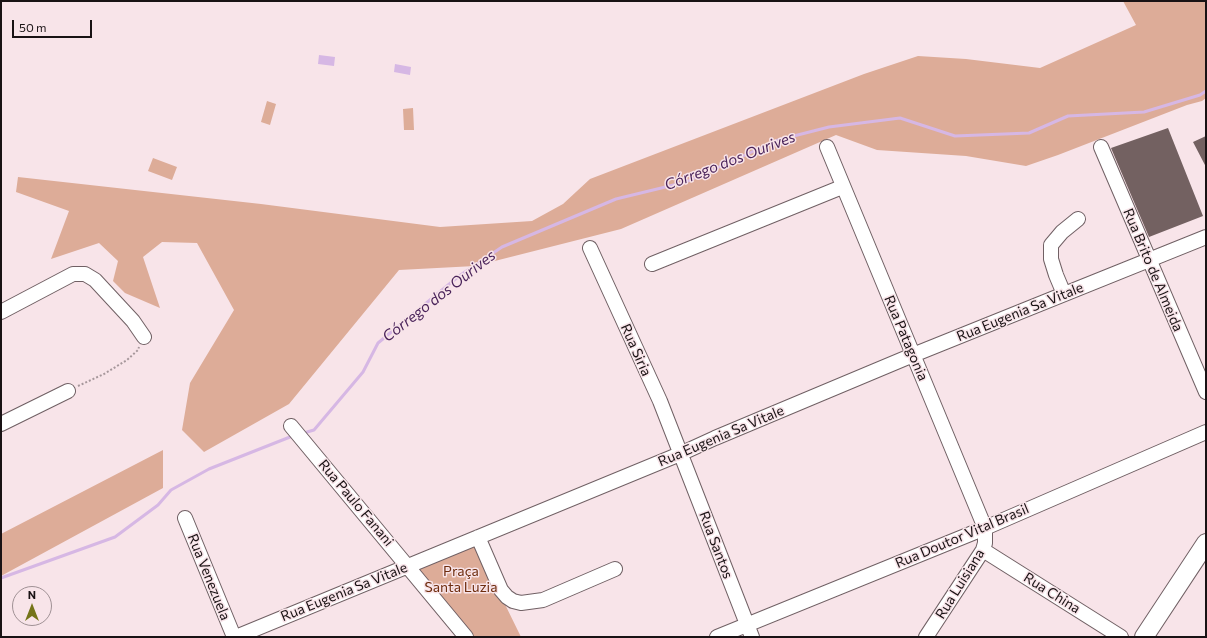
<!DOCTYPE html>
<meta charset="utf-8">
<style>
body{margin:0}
#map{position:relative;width:1207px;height:638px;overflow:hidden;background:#f8e4e9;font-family:Commissioner,sans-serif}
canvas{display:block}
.frame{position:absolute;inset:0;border:2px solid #191214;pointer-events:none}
.north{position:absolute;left:12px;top:586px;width:40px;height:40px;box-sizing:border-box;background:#f8e4e9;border:1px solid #9f9094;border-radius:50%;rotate:0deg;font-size:11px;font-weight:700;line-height:16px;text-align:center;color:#191214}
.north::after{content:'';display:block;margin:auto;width:14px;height:18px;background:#757419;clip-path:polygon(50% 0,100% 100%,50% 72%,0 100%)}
.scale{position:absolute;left:12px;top:20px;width:80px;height:18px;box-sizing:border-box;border:2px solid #191214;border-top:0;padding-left:5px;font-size:12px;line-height:14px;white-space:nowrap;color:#191214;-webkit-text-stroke:3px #f8e4e9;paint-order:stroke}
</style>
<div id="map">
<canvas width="1207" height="638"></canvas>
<div class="frame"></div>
<div class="north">N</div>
<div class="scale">50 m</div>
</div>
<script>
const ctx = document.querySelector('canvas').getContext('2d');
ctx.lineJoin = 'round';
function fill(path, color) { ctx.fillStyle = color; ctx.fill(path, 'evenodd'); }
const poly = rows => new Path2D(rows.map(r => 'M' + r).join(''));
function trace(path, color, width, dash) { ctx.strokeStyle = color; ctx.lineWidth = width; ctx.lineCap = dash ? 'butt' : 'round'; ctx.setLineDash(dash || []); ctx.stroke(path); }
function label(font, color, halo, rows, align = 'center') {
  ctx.font = font + ' Commissioner,sans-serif'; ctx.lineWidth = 3; ctx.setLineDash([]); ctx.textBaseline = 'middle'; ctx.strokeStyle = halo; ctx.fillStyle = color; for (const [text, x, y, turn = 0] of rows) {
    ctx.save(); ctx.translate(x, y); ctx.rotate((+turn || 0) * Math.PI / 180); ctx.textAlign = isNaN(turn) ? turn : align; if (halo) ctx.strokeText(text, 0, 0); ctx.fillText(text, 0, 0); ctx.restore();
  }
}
const green = poly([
 [1123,1,1206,1,1206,98,1202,101,1187,105,1058,155,1026,166,966,156,877,150,836,135,621,229,475,266,399,270,289,404,204,452,182,430,190,383,234,310,197,243,162,242,143,257,160,308,125,293,113,281,118,261,99,243,51,259,69,211,16,192,18,177,261,204,440,227,532,221,563,204,590,179,864,74,918,56,966,59,1040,68,1136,25],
 [267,101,276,104,270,125,261,122],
 [413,108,414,130,404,130,403,109],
 [153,158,177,167,172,180,148,171],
 [163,450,163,488,1,576,1,534],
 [476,541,497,588,521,637,471,637,413,568]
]);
const water = poly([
 [319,55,335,57,334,66,318,64],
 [395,64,411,67,410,75,394,72]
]);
const stream = poly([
 [307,432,314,430,363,372,378,343,459,276,502,247,616,199,686,182,778,140,829,127,900,118,955,136,1029,133,1068,116,1144,112,1200,95,1206,91],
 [1,578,115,537,158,505,171,490,209,469,290,437]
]);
const building = poly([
 [1168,128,1203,216,1149,237,1111,148],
 [1206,136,1206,167,1193,142]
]);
const path = poly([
 [78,386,104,374,127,360,138,350,139,347]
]);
const minor = poly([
 [827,147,985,528,985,543,983,550,926,637],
 [1101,147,1206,392],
 [590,248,660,401,752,637],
 [652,264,842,187],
 [1064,294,1056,275,1051,259,1051,245,1062,232,1078,219],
 [1,312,73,274,85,274,95,280,133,321,144,337],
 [1,424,68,391],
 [291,426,466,637],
 [185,518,234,637],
 [478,537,501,590,507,597,513,601,521,603,543,600,615,569],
 [983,550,1121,637],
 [236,637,680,454,715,438,913,355,1206,237],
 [717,637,985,528,1206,432]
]);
const major = poly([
 [1144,637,1206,543]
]);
const streetNames = [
 ["Rua Brito de Almeida",1153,270,67],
 ["Rua Eugenia Sa Vitale",1020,312,-22],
 ["Rua Patagonia",906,338,67],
 ["Rua Siria",636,350,66],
 ["Rua Eugenia Sa Vitale",721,436,-23],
 ["Rua Paulo Fanani",356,503,50],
 ["Rua Doutor Vital Brasil",962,536,-23],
 ["Rua Santos",716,545,69],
 ["Rua Venezuela",209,577,68],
 ["Rua Luisiana",960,584,-58],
 ["Rua Eugenia Sa Vitale",344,592,-22],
 ["Rua China",1052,593,32]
];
const parkNames = [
 ["Praça",461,571],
 ["Santa Luzia",461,587]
];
const waterNames = [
 ["Córrego dos Ourives",730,161,-21],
 ["Córrego dos Ourives",439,296,-38]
];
fill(green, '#ddac98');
fill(water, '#d6b7e4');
trace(stream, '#d6b7e4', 3);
fill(building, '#736161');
trace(minor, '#706064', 16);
trace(major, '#706064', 20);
trace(path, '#a6979b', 2, [2, 2]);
trace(minor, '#fff', 14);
trace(major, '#fff', 18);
label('14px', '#191214', '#f8e4e9', streetNames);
label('14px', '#6e2d0e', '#f8e4e9', parkNames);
label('italic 15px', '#4a235a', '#f8e4e9', waterNames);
</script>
